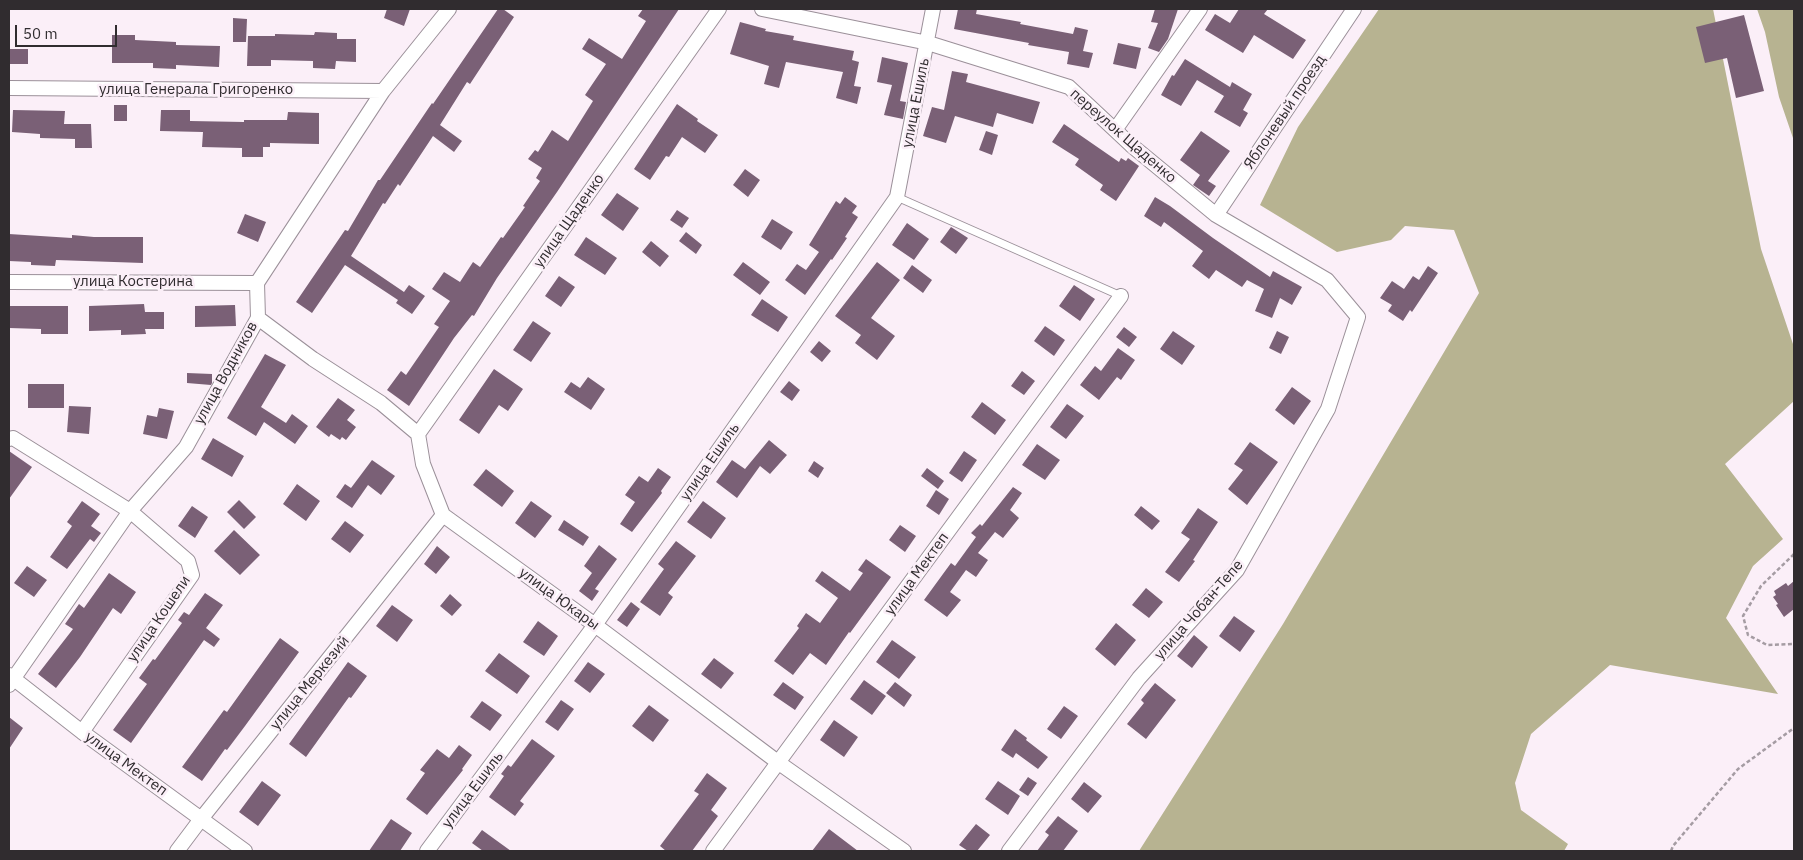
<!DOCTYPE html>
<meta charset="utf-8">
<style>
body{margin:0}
#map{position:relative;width:1803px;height:860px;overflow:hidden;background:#fbeff8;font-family:"IBM Plex Sans",sans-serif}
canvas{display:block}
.frame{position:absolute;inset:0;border:10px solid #302c2f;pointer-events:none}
.scale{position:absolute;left:15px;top:25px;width:102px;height:22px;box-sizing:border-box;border:2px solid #302c2f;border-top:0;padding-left:6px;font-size:15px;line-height:18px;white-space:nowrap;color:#302c2f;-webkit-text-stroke:4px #fbeff8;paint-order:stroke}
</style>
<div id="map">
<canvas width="1803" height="860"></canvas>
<div class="frame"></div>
<div class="scale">50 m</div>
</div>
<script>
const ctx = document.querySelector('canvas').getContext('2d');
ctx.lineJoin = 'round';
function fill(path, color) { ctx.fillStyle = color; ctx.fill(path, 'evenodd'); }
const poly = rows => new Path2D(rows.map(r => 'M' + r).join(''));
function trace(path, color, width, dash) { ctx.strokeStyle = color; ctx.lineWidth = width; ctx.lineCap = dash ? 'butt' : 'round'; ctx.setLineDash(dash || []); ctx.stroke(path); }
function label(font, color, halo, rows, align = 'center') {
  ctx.font = font + ' "IBM Plex Sans",sans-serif'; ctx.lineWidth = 5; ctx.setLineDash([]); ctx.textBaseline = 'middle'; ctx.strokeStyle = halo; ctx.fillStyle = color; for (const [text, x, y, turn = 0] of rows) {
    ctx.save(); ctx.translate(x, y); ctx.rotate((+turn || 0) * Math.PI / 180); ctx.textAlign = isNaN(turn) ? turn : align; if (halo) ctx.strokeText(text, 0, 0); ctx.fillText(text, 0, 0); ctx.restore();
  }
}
const forest = poly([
 [1379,9,1713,9,1761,249,1794,347,1794,401,1725,464,1783,539,1753,566,1726,618,1778,694,1610,665,1531,734,1515,783,1521,810,1568,844,1564,851,1139,851,1283,624,1479,293,1454,230,1405,226,1391,240,1337,252,1260,205,1298,127],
 [1757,9,1794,9,1794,141,1779,97,1765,32]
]);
const building = poly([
 [387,9,410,9,404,26,384,18],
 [498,9,503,9,514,17,470,84,467,82,440,125,462,141,454,152,433,136,400,186,398,184,385,204,383,203,351,256,404,292,409,285,425,296,412,314,396,303,398,300,345,265,312,313,296,302,345,230,348,231,378,180,380,180,432,103,433,104],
 [643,9,679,9,557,192,497,278,474,316,472,315,454,338,409,406,387,390,401,371,406,375,439,327,434,324,450,301,432,289,444,272,460,282,473,262,480,267,501,237,503,238,525,207,523,206,540,181,536,178,542,168,528,159,535,150,538,152,552,130,568,141,593,101,585,95,606,64,582,49,589,38,622,59,646,21,638,16],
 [958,9,977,9,976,14,1021,22,1020,24,1073,34,1075,27,1088,30,1083,51,1093,53,1089,68,1067,64,1069,52,1028,45,1029,43,954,29],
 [1155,9,1178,9,1168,39,1159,52,1148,48,1158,23,1151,22],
 [1239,9,1268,9,1264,14,1306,40,1293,59,1254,35,1243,53,1205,30,1215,14,1230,23],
 [1744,15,1764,91,1736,98,1727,58,1705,63,1696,27],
 [233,18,247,19,246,42,233,42],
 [740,22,766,29,765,31,794,36,793,40,854,51,852,60,859,62,854,86,861,87,857,104,836,98,843,72,786,62,779,88,764,84,769,66,730,54],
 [315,32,337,33,337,39,356,39,356,62,336,61,335,69,313,68,313,61,271,60,271,66,247,66,248,36,275,36,275,34,314,35],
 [112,35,135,35,135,40,176,42,176,45,220,46,219,67,176,65,176,69,153,68,153,63,112,63],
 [1118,43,1141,48,1136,69,1113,64],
 [9,49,28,49,28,64,9,64],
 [882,57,908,63,900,101,906,102,903,119,884,115,892,85,877,82],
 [1185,59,1230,87,1232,82,1252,94,1243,110,1248,113,1240,127,1214,112,1224,96,1197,80,1181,106,1161,95,1172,75,1174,76],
 [952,71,968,74,966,82,1040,102,1033,124,997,113,993,127,955,116,946,143,923,136,932,107,944,110],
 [677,104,698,119,697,121,718,135,705,153,682,137,669,157,666,156,650,180,634,169],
 [114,105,127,105,127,121,114,121],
 [13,110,65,111,64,124,91,124,92,148,75,148,75,139,40,138,40,134,12,132],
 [161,110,190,110,190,121,244,122,244,120,287,120,288,112,319,113,319,144,270,143,270,147,263,147,263,157,242,157,242,148,202,147,203,132,160,131],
 [1064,124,1119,162,1121,158,1126,161,1128,158,1139,166,1116,201,1100,190,1103,185,1075,165,1079,159,1052,142],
 [986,131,998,135,992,155,979,150],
 [1201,131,1230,151,1208,181,1216,186,1209,196,1193,185,1200,175,1180,160],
 [745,169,760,180,748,197,733,185],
 [617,193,639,208,623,231,601,215],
 [845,197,857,206,852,213,858,217,845,237,847,238,832,260,831,259,805,295,785,280,797,264,806,270,819,252,809,245,836,201,840,204],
 [1155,197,1170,206,1213,238,1270,277,1273,271,1302,287,1292,305,1280,298,1272,318,1255,311,1264,289,1247,280,1242,287,1216,270,1209,279,1192,266,1203,251,1164,222,1161,227,1144,216],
 [677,210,689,218,682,228,670,220],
 [245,214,266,222,258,242,237,233],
 [772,219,793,232,781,250,761,237],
 [907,223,929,239,914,260,892,245],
 [951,227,968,238,956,254,940,242],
 [686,232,702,245,696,254,679,241],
 [9,234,72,238,72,235,94,237,143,237,143,263,56,260,55,266,31,265,31,262,9,261],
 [586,237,617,258,605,275,574,255],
 [651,241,669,256,660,267,642,252],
 [743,262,770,282,760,295,733,275],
 [877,262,900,280,871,318,895,336,877,360,855,343,861,335,835,316],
 [912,265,932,280,923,293,903,278],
 [1428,266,1438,273,1412,312,1410,310,1403,321,1388,311,1392,305,1380,298,1392,281,1404,289,1413,276,1419,280],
 [559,276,575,287,561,307,545,296],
 [1074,285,1095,299,1080,321,1059,306],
 [762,299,788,317,778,332,751,315],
 [144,304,145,312,164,312,164,329,145,329,146,334,121,335,121,330,89,331,89,306],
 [235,305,236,326,195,327,195,306],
 [9,306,68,306,68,334,41,334,41,329,9,328],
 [533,321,551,333,531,362,513,350],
 [1045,326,1065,340,1054,356,1034,341],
 [1124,327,1137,337,1129,347,1116,337],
 [1173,331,1195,346,1182,365,1160,349],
 [1277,331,1289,337,1281,354,1269,348],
 [819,341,831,351,822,362,810,352],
 [1118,348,1135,360,1121,380,1117,377,1099,400,1080,385,1095,366,1101,371],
 [265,354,286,365,261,407,286,423,292,414,308,426,295,444,264,422,256,436,227,418],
 [494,369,523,389,508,411,499,405,479,434,459,420],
 [1022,371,1035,381,1024,395,1011,386],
 [187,373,212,374,212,383,211,385,187,383],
 [588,377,605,389,591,410,564,392,571,382,580,388],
 [789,381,800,390,792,401,780,392],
 [28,384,64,384,64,408,28,408],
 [1292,387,1311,401,1294,425,1275,410],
 [338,398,355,410,347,420,356,427,346,440,342,437,340,440,331,434,329,437,316,427],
 [982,402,1006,420,995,435,971,417],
 [1067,404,1084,416,1066,439,1050,427],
 [69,406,91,407,89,434,67,432],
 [159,408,174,411,167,439,143,434,147,415,157,417],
 [213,438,244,456,232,477,201,459],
 [769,440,787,455,770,474,760,466,737,498,716,482,732,460,745,469],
 [1250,442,1278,462,1247,505,1228,489,1243,470,1234,464],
 [1037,444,1060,460,1045,480,1022,465],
 [9,451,32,467,9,499],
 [964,451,977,460,962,482,949,473],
 [372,460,395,476,381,495,368,485,352,508,336,497,345,484,351,488],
 [814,461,824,468,818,478,808,471],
 [658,468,671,477,661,491,662,493,632,532,620,524,635,502,625,495,639,476,648,482],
 [927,468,944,481,938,489,921,476],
 [486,469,514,491,502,507,473,485],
 [297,484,320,501,306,521,283,504],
 [1013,487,1022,493,1010,510,1019,518,1003,538,995,532,978,553,988,560,976,577,966,570,950,592,961,600,947,617,924,600,951,563,955,566,976,537,971,533,980,524,982,526],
 [936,490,949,499,939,515,926,506],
 [239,500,256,517,244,529,227,512],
 [82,501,100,514,91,526,101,533,94,542,90,539,67,569,50,557,72,526,67,522],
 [531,501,552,516,535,538,515,523],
 [703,501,726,518,711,539,687,522],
 [192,506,208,517,195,538,178,526],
 [1141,506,1160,521,1152,530,1134,515],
 [1198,508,1218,522,1193,560,1195,561,1179,582,1165,572,1190,539,1181,533],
 [564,520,589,537,583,546,558,530],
 [345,521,364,535,350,553,331,539],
 [900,525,916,536,905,552,889,540],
 [234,530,260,555,240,575,214,551],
 [676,541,696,556,668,593,673,597,660,616,640,602,664,569,658,564],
 [599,545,617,559,595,589,599,591,592,601,579,591,592,573,584,566],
 [437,546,450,557,436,574,424,564],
 [866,559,891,577,850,633,849,632,826,665,810,653,793,675,774,661,799,628,797,626,806,613,820,623,838,598,815,581,822,571,850,591,863,573,858,570],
 [27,566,47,580,34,597,14,583],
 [109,573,136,592,121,614,113,608,80,657,56,688,38,674,73,629,65,624,79,604,84,608],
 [1794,581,1794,609,1784,617,1776,605,1778,604,1773,597,1776,595,1774,591,1786,583,1788,586],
 [1146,588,1163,602,1149,618,1132,605],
 [205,593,223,605,206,628,220,639,214,647,204,640,131,743,113,730,147,684,139,678,153,659,155,660,182,623,178,620,184,612,189,615],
 [450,594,462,605,452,616,440,606],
 [631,602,640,609,627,627,617,620],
 [392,605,413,620,397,642,376,626],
 [1234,616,1255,631,1240,652,1219,636],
 [538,621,558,636,544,656,523,642],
 [1116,623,1136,640,1115,666,1095,649],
 [1194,635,1208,647,1192,668,1177,656],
 [280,638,299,652,245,726,227,750,225,749,202,781,182,767,224,710,227,712],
 [892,640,916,657,899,679,876,662],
 [499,653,530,676,517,694,485,671],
 [714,658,734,673,721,689,701,674],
 [348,662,367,676,351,698,349,697,306,757,289,744],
 [588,662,605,674,590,693,574,681],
 [864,680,886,696,872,715,850,699],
 [783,682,804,697,795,710,773,695],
 [895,682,912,695,904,707,886,693],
 [1155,683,1176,700,1146,739,1127,724,1144,703,1141,700],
 [561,700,574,709,558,731,545,722],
 [482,701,502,715,490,731,470,717],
 [649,705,669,720,653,742,632,726],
 [1064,706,1078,716,1061,739,1047,729],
 [9,717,23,728,9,749],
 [834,720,858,737,844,757,820,740],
 [1015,729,1027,738,1026,740,1048,757,1038,769,1016,753,1013,758,1001,750],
 [532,739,555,756,520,801,524,804,515,816,489,797,504,776,501,774,508,765,511,767],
 [459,745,472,755,462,769,463,770,427,815,406,799,425,773,420,770,437,749,449,758],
 [707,773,727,788,711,810,718,816,692,851,666,851,660,846,699,794,694,791],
 [1028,777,1037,783,1028,796,1019,790],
 [262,781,281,795,258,826,239,812],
 [998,781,1020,796,1008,815,985,799],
 [1084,782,1102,796,1088,813,1071,799],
 [1058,816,1078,831,1063,851,1037,851,1049,835,1045,832],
 [391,819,412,833,400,851,369,851],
 [976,824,990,835,977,851,968,851,959,845],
 [829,829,858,851,812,851],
 [482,830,511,851,483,851,472,843]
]);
const path = poly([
 [1794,554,1761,586,1743,616,1748,635,1767,645,1794,644],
 [1671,851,1673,846,1738,769,1794,728]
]);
const lane = poly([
 [897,197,1121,296]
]);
const street = poly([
 [762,9,928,43,1069,87,1131,145,1216,215,1327,280,1358,317,1328,409,1237,570,1139,678,1009,851],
 [9,88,383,91],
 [1115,130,1200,9],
 [1216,215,1354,9],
 [9,282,257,283],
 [258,318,313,359,381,403,418,434,423,464,443,515,595,625,779,763,904,851],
 [418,434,719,9],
 [9,439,13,438,130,511,188,561,192,575,82,732],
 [9,675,82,732,245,851],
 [9,685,130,511,186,447,258,318,257,283,383,91,449,9],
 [177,851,201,819,443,515],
 [427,851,595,625,897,197,933,9],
 [713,851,1121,296]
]);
const streetNames = [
 ["улица Генерала Григоренко",196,90],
 ["улица Ешиль",916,103,-79],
 ["Яблоневый проезд",1285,112,-56],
 ["переулок Щаденко",1123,136,41],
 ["улица Щаденко",569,221,-55],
 ["улица Костерина",133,282],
 ["улица Водников",226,373,-61],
 ["улица Ешиль",710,462,-55],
 ["улица Мектеп",917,574,-54],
 ["улица Юкары",559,599,36],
 ["улица Чобан-Тепе",1199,610,-49],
 ["улица Кошели",159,619,-56],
 ["улица Меркезий",310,683,-51],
 ["улица Мектеп",126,764,36],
 ["улица Ешиль",473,790,-53]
];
fill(forest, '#b7b391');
fill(building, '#7a6076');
trace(lane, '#9b9099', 9);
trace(street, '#9b9099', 16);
trace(path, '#a59ca3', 2.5, [4, 2.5]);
trace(lane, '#fff', 7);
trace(street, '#fff', 14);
label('15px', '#302c2f', '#fbeff8', streetNames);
</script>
